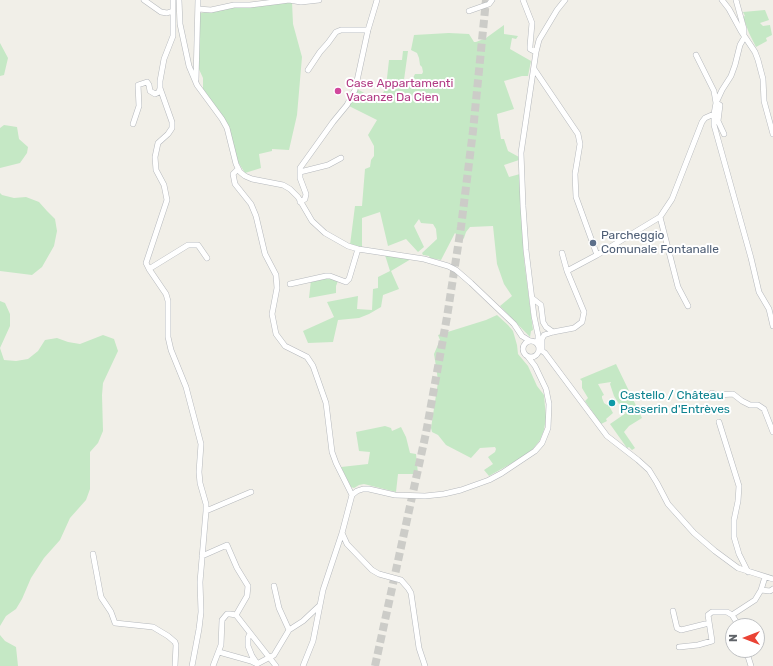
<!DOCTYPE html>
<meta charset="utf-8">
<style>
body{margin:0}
#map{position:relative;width:773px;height:666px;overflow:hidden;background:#f1efe8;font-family:Rubik,sans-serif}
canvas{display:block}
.north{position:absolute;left:725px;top:618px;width:40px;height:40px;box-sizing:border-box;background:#fff;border:1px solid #bfc1c3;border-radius:50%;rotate:270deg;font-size:11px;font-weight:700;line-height:16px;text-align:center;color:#5f6368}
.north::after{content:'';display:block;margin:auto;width:14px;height:18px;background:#ea4335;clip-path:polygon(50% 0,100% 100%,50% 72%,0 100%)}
</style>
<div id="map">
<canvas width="773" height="666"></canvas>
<div class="north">N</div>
</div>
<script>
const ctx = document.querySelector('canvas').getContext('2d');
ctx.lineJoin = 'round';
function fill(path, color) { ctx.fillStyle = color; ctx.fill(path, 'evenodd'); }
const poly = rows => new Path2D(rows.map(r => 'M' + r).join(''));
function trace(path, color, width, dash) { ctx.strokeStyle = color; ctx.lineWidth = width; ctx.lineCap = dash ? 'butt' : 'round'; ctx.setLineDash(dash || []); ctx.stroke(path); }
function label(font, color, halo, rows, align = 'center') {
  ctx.font = font + ' Rubik,sans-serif'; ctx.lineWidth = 4; ctx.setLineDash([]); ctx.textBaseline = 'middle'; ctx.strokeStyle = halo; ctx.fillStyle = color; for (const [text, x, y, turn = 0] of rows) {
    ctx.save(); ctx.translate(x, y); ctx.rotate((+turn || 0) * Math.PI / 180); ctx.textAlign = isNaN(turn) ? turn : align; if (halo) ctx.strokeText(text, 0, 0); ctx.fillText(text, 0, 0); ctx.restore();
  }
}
const green = poly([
 [292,2,293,24,302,57,297,115,289,150,272,149,272,151,259,154,261,168,245,173,238,162,227,123,203,89,203,78,198,67,200,13,215,11,234,6],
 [765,10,769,20,760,23,763,26,770,25,772,35,766,38,767,41,756,47,749,33,743,17,745,16,743,12],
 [504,25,504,34,518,36,516,39,512,38,510,49,531,61,528,76,522,76,504,81,514,109,497,114,501,139,504,139,508,151,519,157,519,160,504,165,509,177,520,174,524,260,533,330,531,331,530,337,500,306,512,296,504,284,497,264,493,226,470,227,466,232,464,238,462,240,455,233,441,260,430,258,429,256,423,255,422,253,437,239,436,229,433,224,421,223,419,219,414,226,424,247,418,252,406,239,388,246,380,212,362,218,362,247,350,245,355,206,362,206,365,169,370,167,371,160,374,156,374,146,368,135,377,120,349,106,357,89,379,101,386,87,389,60,402,60,403,51,408,51,403,87,409,86,415,74,422,74,423,72,422,67,420,65,419,58,417,53,411,50,414,35,449,33,469,34,474,42,476,42,486,38],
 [0,43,8,58,4,75,0,76],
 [4,125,17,127,19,139,28,147,27,153,20,163,0,168,0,128],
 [0,193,2,195,14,198,26,197,39,202,47,211,55,219,57,231,54,246,42,267,32,275,0,271],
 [385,255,411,259,391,271,399,289,383,295,381,307,369,314,359,318,338,320,333,342,308,343,303,331,334,317,327,302,358,296,357,309,372,310,373,289,378,288,378,277,390,271],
 [327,277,338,281,336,286,336,293,309,298,311,280],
 [0,301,5,303,10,314,10,326,0,348,4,360,16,361,28,359,38,351,45,340,57,338,68,342,80,344,103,335,114,339,118,351,103,383,102,395,103,431,98,443,90,452,90,489,86,500,70,518,60,540,44,558,31,578,22,599,16,609,6,616,0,626],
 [497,315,508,325,513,331,517,345,518,354,528,366,537,386,544,395,546,418,544,430,540,440,533,449,521,458,489,476,484,470,493,464,488,457,495,452,496,449,495,447,480,448,471,458,446,445,438,435,432,432,431,428,438,382,437,373,434,354,440,340,438,335,486,320],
 [616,364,642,418,629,426,624,432,635,448,632,450,629,447,627,448,610,424,626,413,624,412,614,396,610,384,611,382,598,384,604,395,602,396,602,398,604,403,607,405,608,404,613,413,606,419,607,421,601,424,585,401,588,398,582,388,582,381,580,379],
 [385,426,391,428,392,431,401,427,406,437,410,453,416,454,418,474,398,474,396,492,364,484,359,485,354,488,351,487,341,467,368,464,370,452,359,451,356,432],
 [0,635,5,641,16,647,18,666,0,666]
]);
const highwayTunnel = poly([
 [375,666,426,433,447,317,461,227,473,131,486,0]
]);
const minor = poly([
 [144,0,161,12,167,13,173,11],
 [173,0,173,36,164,59,160,81,160,88,172,122,172,128,168,134,158,143,155,157,156,170,164,185,167,200,146,263,149,269,166,294,168,301,168,337,171,350,186,387,201,444,199,472,200,483,206,504,206,511,200,582,201,612,199,629,192,666],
 [179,0,180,24,189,66,197,85,222,119,227,128,236,164,240,172,245,176,252,179,283,185,290,189,298,197,312,221,325,233,348,246,358,249,424,259,448,266,456,270,471,283,514,324,522,336,530,341],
 [523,0,532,23,530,46,530,49,536,52],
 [722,0,729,9,741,31,755,52,758,60,763,79,764,101,773,134],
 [736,0,744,29,744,38,740,45,735,65,731,76,722,90,716,103,714,114,714,125,751,258,759,292,769,309,773,326],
 [198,9,211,10,234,5,250,5,282,1,289,0,301,2,319,0],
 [469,11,489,4,492,0],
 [696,55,714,91,716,103,720,105,718,121,724,134],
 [534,69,578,134,580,144,575,174,576,197,597,255,660,217,672,199,702,122,705,118,714,114],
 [308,70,320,52,328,43,336,32,341,30,368,30],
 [196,80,198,0],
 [133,124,139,106,138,85,147,82,149,85,150,91,155,94,159,92,160,88],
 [238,169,233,174,235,184,251,204,256,216,265,254,276,275,277,288,272,314,276,334,285,346,307,357,313,366,326,403,332,452,336,463,352,495],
 [300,172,328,165,341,158],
 [300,202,305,199,306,194,300,178,300,168,333,122,347,105,355,90,368,30,377,0],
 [660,217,678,287,688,306],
 [562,253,567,271,597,255],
 [149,269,188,245,198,245,207,258],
 [290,284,326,276,330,276,346,282,349,279,358,249],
 [532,298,541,305,543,322,546,327,553,332],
 '523 349a8 8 0 1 1 16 0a8 8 0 1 1-16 0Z',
 [538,345,538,335,534,316,526,250,523,206,521,153,536,52,539,40,557,10,565,0],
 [539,349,545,353,607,436,638,460,649,470,657,483,668,504,694,533,715,551,738,568,773,579],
 [542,351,542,339,544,335,553,332,574,328,582,322,584,312,567,271],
 [712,393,718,395,733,394,742,401,750,405,758,405,764,409,773,432],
 [719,422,739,486,738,501,734,520,734,537,739,554,748,572],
 [206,511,251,492],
 [342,533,347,544,372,570,379,574,401,580,408,588,411,593,419,648,425,666],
 [93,554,101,597,111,612,115,623,153,627,168,636,175,642,176,645,175,666],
 [202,556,227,545,237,568,248,586,247,596,236,615],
 [274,586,279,608,289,630],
 [761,590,765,577],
 [673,611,677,628,681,630,709,623],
 [732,615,739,626],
 [250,633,248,638,248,646,252,656,256,662],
 [679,647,698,645,712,641,708,615,712,612,727,612,732,615,755,600,761,590,770,591,773,589],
 [746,650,751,666],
 [219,652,251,661,257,664],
 [257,664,274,655,289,630,303,621,319,606],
 [213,666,221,645,222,620,227,614,230,614,236,615,276,666],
 [303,666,313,641,323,590,342,533,352,495,357,491,363,489,369,489,395,495,425,496,444,494,461,490,489,480,502,473,535,451,542,443,548,428,549,404,546,389,535,366,528,357]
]);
const markers = [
 [338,91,4,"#d1479c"],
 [593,243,4,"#5c6f8a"],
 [612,403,4,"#0f9aa8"]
];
const hotelNames = [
 ["Case Appartamenti",346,84],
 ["Vacanze Da Cien",346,98]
];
const serviceNames = [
 ["Parcheggio",601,236],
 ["Comunale Fontanalle",601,250]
];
const cultureNames = [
 ["Castello / Château",620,396],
 ["Passerin d'Entrèves",620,410]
];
fill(green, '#c5e8c5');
trace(highwayTunnel, '#ccccc8', 8, [8, 4]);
trace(minor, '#b5b8bc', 6);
trace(minor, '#fff', 5);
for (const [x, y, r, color] of markers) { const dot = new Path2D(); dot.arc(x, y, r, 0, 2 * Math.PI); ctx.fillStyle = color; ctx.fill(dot); trace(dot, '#fff', 1.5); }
label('12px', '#b23c85', '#fff', hotelNames, 'left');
label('12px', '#4e5e75', '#fff', serviceNames, 'left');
label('12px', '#0d838f', '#fff', cultureNames, 'left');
</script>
